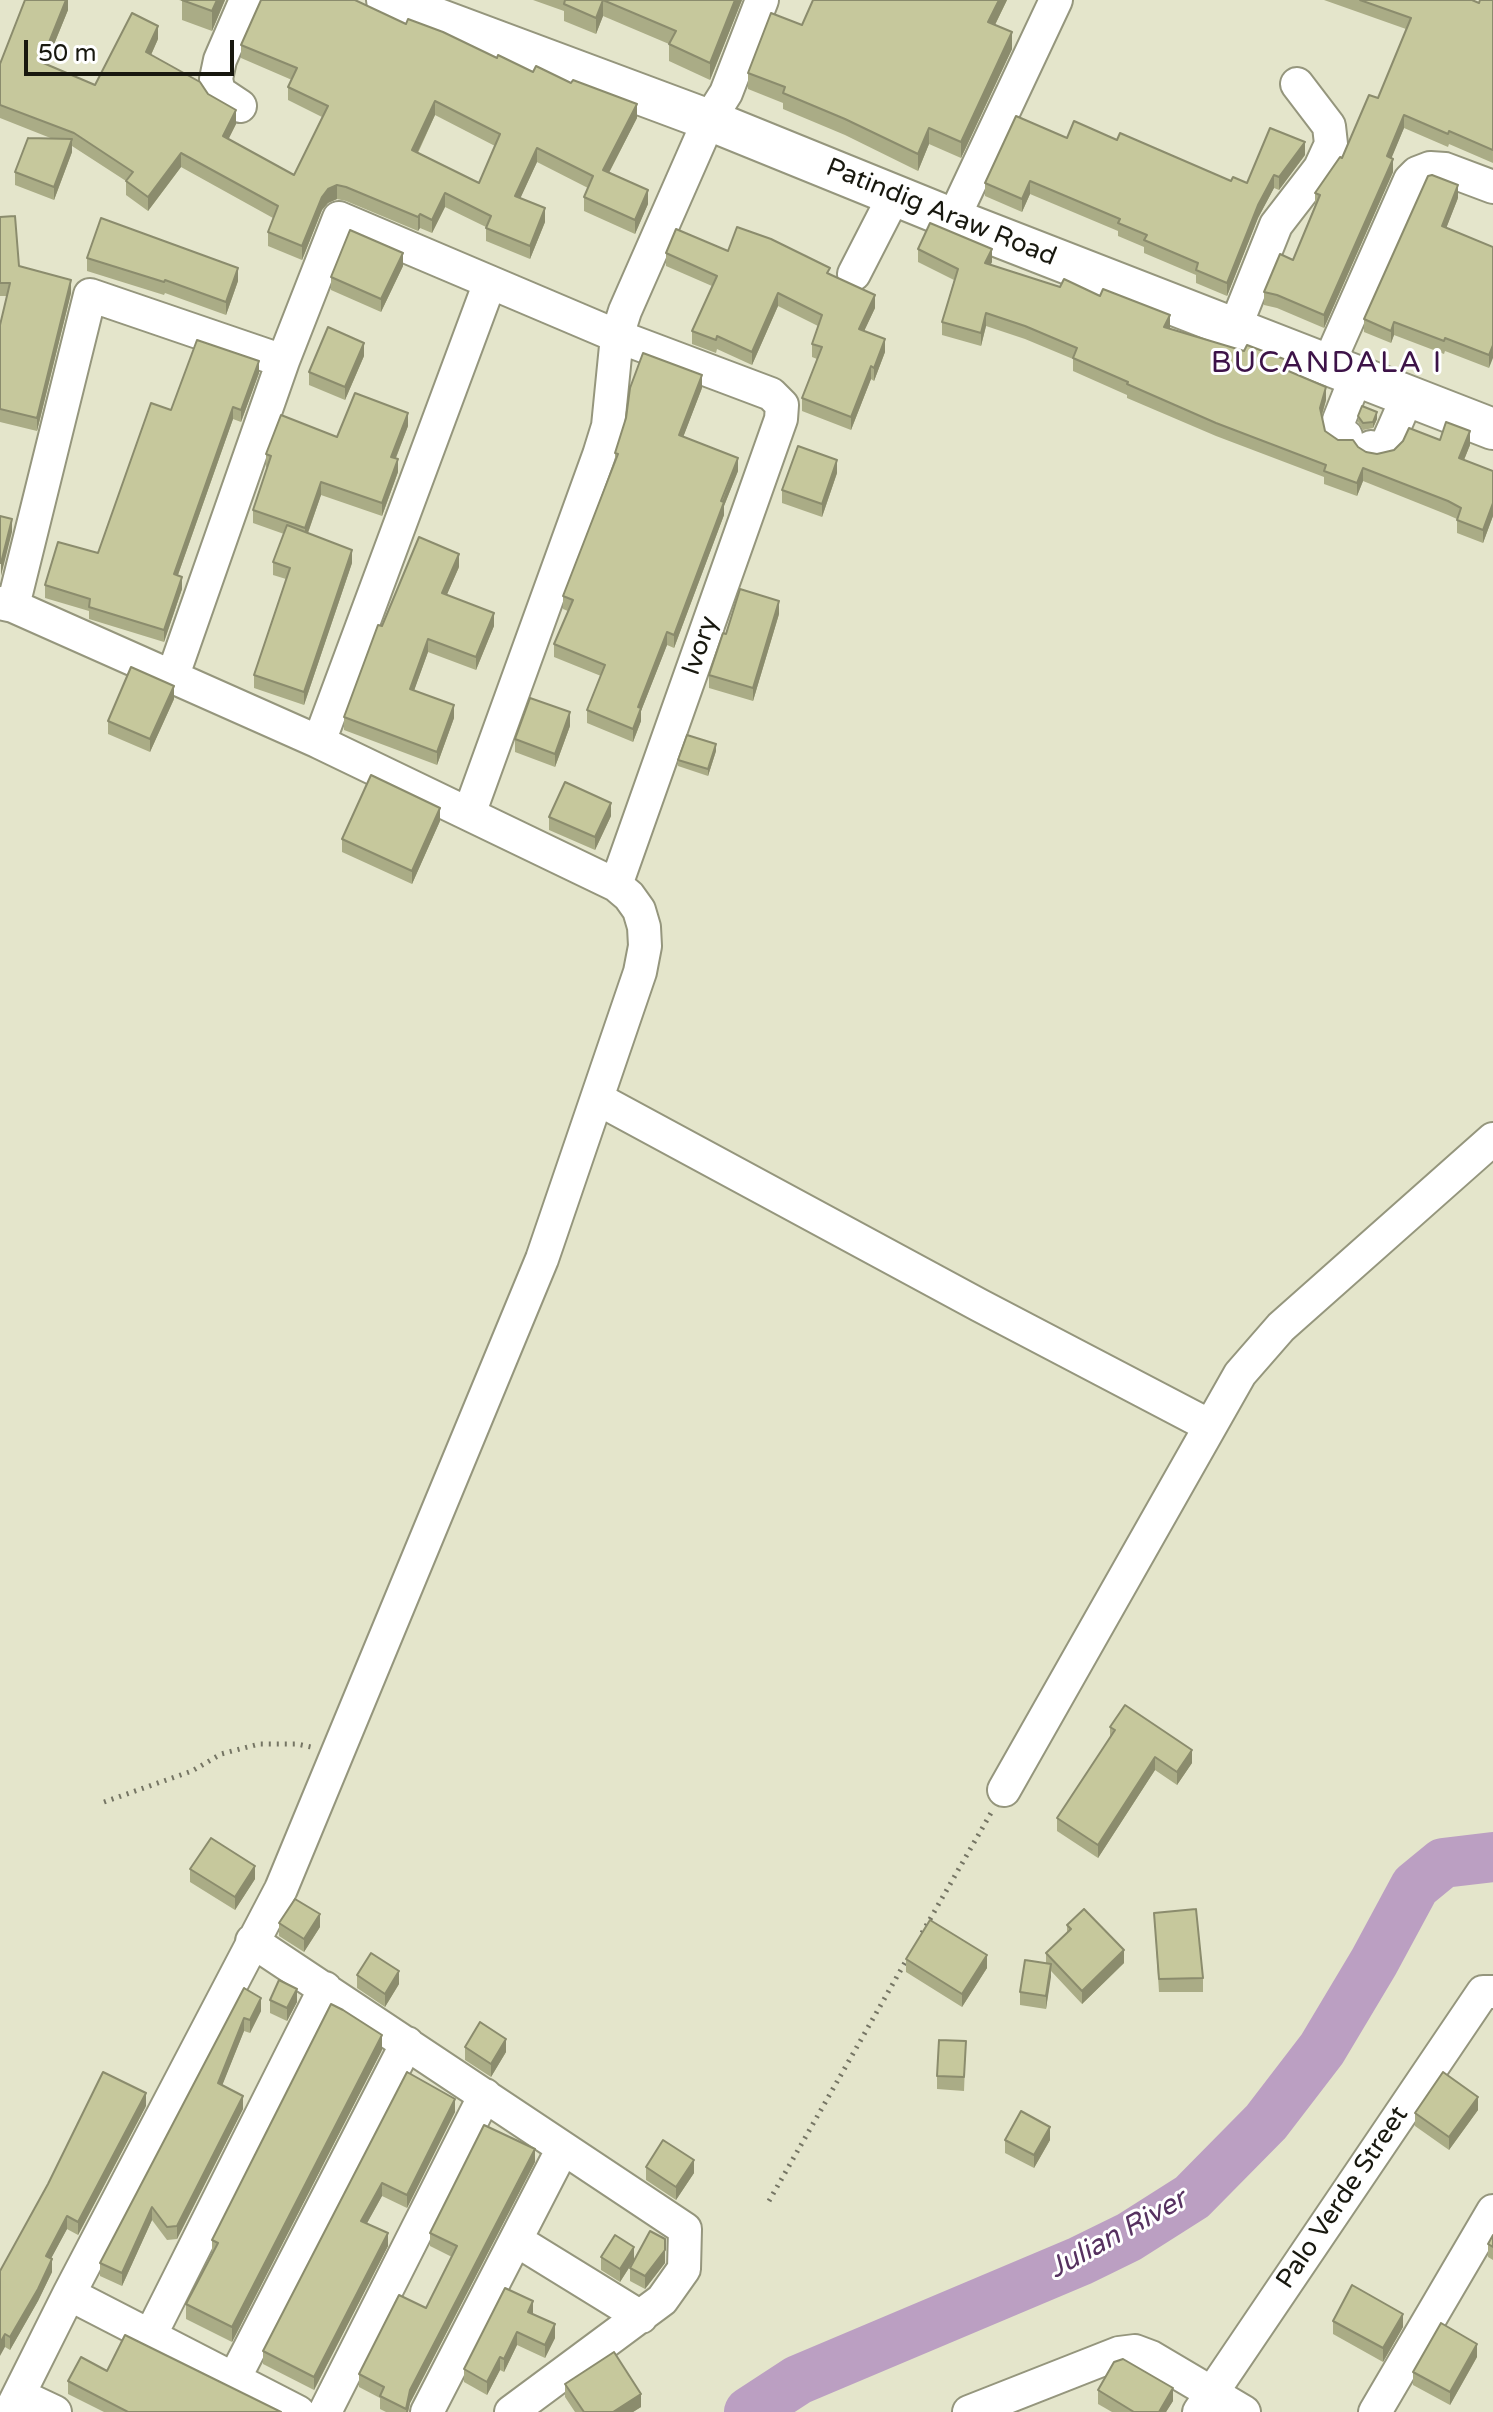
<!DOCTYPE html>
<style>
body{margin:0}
#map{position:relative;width:1493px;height:2412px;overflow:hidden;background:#e4e5cb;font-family:"Varela Round",sans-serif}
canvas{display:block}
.scale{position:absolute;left:24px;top:40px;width:210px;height:36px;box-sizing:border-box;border:4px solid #18180f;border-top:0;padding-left:10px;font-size:24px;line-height:28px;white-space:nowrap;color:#18180f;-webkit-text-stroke:6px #fff;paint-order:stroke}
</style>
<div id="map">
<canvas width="1493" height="2412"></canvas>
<div class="scale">50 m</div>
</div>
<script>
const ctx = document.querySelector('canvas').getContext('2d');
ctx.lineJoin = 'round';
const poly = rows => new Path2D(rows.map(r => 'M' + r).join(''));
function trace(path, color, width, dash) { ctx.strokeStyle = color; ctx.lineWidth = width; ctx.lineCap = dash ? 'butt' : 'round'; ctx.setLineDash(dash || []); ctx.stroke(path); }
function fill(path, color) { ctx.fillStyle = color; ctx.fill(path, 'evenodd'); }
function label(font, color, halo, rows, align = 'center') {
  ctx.font = font + ' "Varela Round",sans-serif'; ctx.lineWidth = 6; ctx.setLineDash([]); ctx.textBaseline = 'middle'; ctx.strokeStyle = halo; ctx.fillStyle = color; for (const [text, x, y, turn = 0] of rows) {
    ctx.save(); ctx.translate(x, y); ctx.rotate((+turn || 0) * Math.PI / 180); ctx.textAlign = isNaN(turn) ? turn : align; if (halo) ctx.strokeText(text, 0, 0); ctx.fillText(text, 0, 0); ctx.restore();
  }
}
const river = poly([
 [749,2412,798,2380,1080,2261,1129,2237,1192,2197,1266,2122,1322,2049,1374,1962,1415,1886,1443,1863,1493,1857]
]);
const path = poly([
 [104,1802,192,1771,221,1754,259,1744,297,1744,311,1747],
 [922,1933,991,1813],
 [769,2201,907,1959]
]);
const minor = poly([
 [240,106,219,92,216,79,220,60,246,0],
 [953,219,1056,0],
 [854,274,895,194],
 [1234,330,1276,225,1320,168,1331,144,1329,126,1297,84],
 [1328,365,1410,180,1417,173,1430,168,1445,169,1493,187],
 [1346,436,1340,433,1339,420,1356,377],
 [1371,447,1380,449,1386,446,1407,398],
 [0,603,13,606,319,742,616,885,629,896,639,910,644,927,645,946,640,972,542,1259,281,1889,69,2294,10,2412],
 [13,606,90,295,283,361],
 [172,678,283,361,339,218,617,336,771,394,782,405,781,419,616,885],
 [319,742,490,282],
 [469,814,599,455,608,426,617,336,625,311,709,120,726,93,762,0],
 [598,1099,979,1305,1210,1426],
 [1004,1790,1240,1374,1281,1327,1493,1139],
 [252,1941,685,2229,684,2269,662,2300,511,2412],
 [516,2240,641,2317],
 [69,2294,298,2412],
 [150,2336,325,1988],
 [234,2379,407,2043],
 [19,2395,55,2412],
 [325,2412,485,2095],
 [427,2412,563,2148],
 [969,2412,1119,2353,1135,2351,1151,2357,1244,2412],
 [1199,2412,1483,1992,1493,1992],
 [1375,2412,1493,2211]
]);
const major = poly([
 [387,0,709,120,953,219,1493,429]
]);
const wall = poly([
 [68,0,68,10,46,64,95,85,158,39,151,55,208,94,236,124,228,140,294,175,322,117,288,100,288,87,292,80,241,58,241,45,406,24,533,72,637,118,609,173,648,204,635,234,584,211,584,197,588,188,537,162,520,198,545,222,530,259,486,241,486,227,445,207,432,233,420,228,418,231,346,201,337,199,328,203,322,210,302,260,268,246,268,232,273,218,181,167,148,211,126,195,126,181,72,146,72,152,54,200,15,185,15,172,53,139,0,118,0,64],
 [435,115,495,146,479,183,418,153],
 [179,0,225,0,212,31,182,20,182,1],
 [533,0,742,0,710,80,669,61,669,44,603,16,596,34,564,21,564,11],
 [813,0,1007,0,995,25,1012,49,961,158,929,144,918,171,845,135,783,109,783,103,748,89,748,73,802,25],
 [1324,0,1472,0,1479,3,1493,0,1493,163,1449,144,1448,147,1404,128,1391,158,1393,172,1324,328,1277,308,1264,305,1264,292,1293,260,1315,205,1315,193,1342,158,1378,98,1406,29],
 [1067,138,1117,140,1231,181,1247,183,1305,155,1279,190,1274,188,1258,218,1227,296,1196,283,1196,275,1144,253,1144,247,1118,236,1118,231,1030,194,1022,212,985,196,985,183],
 [1458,198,1446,228,1493,247,1489,368,1445,351,1444,354,1394,335,1391,343,1364,332,1364,319],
 [0,217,19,266,71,293,37,431,0,422,0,325,7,296,0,296],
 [918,249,992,262,990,265,1289,371,1326,400,1322,416,1325,431,1338,440,1358,447,1366,452,1377,454,1440,440,1470,445,1464,460,1493,471,1493,516,1483,543,1457,533,1457,519,1448,515,1363,481,1357,496,1324,484,1324,477,1216,436,1127,398,1127,395,1073,371,1073,359,1025,339,986,326,981,346,942,335,942,322,954,280,918,262],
 [728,251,830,274,875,308,864,331,885,352,874,381,871,379,851,430,802,411,802,398,817,359,812,357,812,344,818,326,778,306,752,365,717,349,716,353,692,344,692,331,712,286,666,266,666,253],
 [87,258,238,281,226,315,165,293,164,295,87,271],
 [403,266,381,312,331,290,331,277],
 [364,356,345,400,309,385,309,372],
 [259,373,241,422,233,419,178,575,182,589,164,642,89,619,89,611,45,598,45,585,98,553,171,410],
 [702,388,683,437,738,471,724,506,724,515,674,648,667,645,641,711,641,721,633,742,587,723,587,710,601,676,554,657,554,644,568,611,563,609,563,596,615,461,615,453],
 [1358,416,1377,419,1373,428,1363,430,1358,422],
 [408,426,396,458,398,472,382,516,321,495,308,533,352,563,304,705,254,688,254,675,286,579,273,575,273,562,284,534,253,523,253,510,267,468,266,467,266,454,337,437],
 [837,473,822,517,782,503,782,490],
 [459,567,447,594,494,626,476,670,428,652,414,690,454,718,437,765,344,730,344,717,382,626],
 [779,614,753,701,709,688,709,675,726,634],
 [174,699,150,752,108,734,108,721],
 [570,726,555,767,515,752,515,739],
 [716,751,708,776,678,766,678,760],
 [611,816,595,850,549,830,549,817],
 [440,821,412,884,342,852,342,839],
 [1110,1727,1192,1763,1177,1785,1155,1770,1098,1858,1057,1831,1057,1818,1110,1737],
 [190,1869,255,1879,235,1910,190,1882],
 [1154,1913,1203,1978,1203,1992,1159,1992],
 [279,1923,320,1927,304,1952,279,1936],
 [1067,1925,1124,1963,1082,2004,1051,1971,1046,2009,1020,2005,1020,1992,1046,1964,1046,1953,1067,1933],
 [906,1959,987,1968,962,2007,906,1972],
 [357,1975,399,1984,385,2007,357,1988],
 [244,1988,261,2011,250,2033,244,2031,222,2085,243,2109,177,2239,167,2240,152,2220,122,2286,100,2276,100,2263],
 [270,2000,297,2002,287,2021,270,2013],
 [966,2041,964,2091,937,2089,937,2076],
 [465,2047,506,2052,491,2077,465,2060],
 [382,2050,232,2342,186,2319,186,2304,212,2255,212,2240],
 [407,2072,455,2112,407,2208,382,2196,367,2223,388,2246,314,2390,263,2364,263,2351],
 [146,2106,78,2235,67,2229,51,2258,52,2272,38,2301,10,2350,5,2347,4,2263],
 [1478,2110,1449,2150,1415,2126,1415,2113],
 [1005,2140,1050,2140,1034,2168,1005,2153],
 [535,2162,410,2403,408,2412,386,2412,380,2409,380,2398,359,2387,359,2374,426,2308,452,2257,430,2246,430,2233],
 [646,2167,694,2173,676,2200,646,2180],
 [1493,2235,1493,2260,1488,2257,1488,2244],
 [665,2239,665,2263,645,2289,630,2281,630,2268],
 [601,2257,634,2260,620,2282,601,2270],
 [533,2314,555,2338,545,2358,517,2345,504,2372,500,2370,487,2395,464,2382,464,2369],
 [1333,2321,1403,2327,1383,2362,1333,2334],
 [1477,2357,1450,2405,1413,2385,1413,2372],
 [107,2371,281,2412,104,2412,68,2394,68,2381],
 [565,2384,641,2407,633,2412,575,2412,565,2397],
 [1098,2390,1173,2401,1166,2412,1112,2412,1098,2404]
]);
const shadedWall = poly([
 [66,0,68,0,68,10,41,76,41,62],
 [217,0,225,0,212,31,212,11],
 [603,0,603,16,596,34,596,18],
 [735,0,742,0,710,80,710,63],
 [999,0,1007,0,988,39,988,22],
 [158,26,158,39,146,66,146,52],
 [1012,32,1012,49,961,158,961,142],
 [435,101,435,115,412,164,412,150],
 [637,104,637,118,603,184,603,170],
 [236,110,236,124,223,150,223,136],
 [1404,115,1404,128,1387,169,1387,156],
 [929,128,929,144,918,171,918,154],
 [72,139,72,152,54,200,54,187],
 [1305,142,1305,155,1279,190,1279,177],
 [537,148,537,162,515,210,515,196],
 [181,153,181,167,148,211,148,197],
 [1393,159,1393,172,1324,328,1324,315],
 [1274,175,1274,188,1258,218,1227,296,1227,283,1258,205],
 [1030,181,1030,194,1022,212,1022,199],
 [337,185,337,199,328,203,322,210,302,260,302,246,322,197,328,189],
 [1458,185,1458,198,1442,239,1442,226],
 [648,190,648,204,635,234,635,220],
 [445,193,445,207,432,233,432,220],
 [545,208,545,222,530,259,530,246],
 [420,214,420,228,418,231,418,217],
 [992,249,992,262,985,276,985,263],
 [403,253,403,266,381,312,381,299],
 [238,268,238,281,226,315,226,302],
 [71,280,71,293,37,431,37,418],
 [778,293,778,306,752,365,752,352],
 [875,295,875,308,859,342,859,329],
 [986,313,986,326,981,346,981,333],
 [1170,315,1170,328,1164,340,1164,327],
 [1394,322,1394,335,1391,343,1391,331],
 [885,339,885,352,874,381,874,368],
 [364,343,364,356,345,400,345,387],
 [1493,345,1493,358,1489,368,1489,355],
 [259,361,259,373,241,422,241,410],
 [871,366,871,379,851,430,851,417],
 [702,375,702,388,679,448,679,435],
 [1326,387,1326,400,1320,421,1320,408],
 [233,407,233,419,174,586,174,574],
 [1377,412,1377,419,1373,428,1373,422],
 [408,413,408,426,391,470,391,457],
 [1470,431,1470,445,1459,472,1459,458],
 [738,458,738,471,724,506,724,515,674,648,674,635],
 [398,459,398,472,382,516,382,503],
 [837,460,837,473,822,517,822,504],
 [1363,468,1363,481,1357,496,1357,483],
 [321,482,321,495,305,541,305,528],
 [1493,503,1493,516,1483,543,1483,530],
 [12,519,12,532,1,576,1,563],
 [352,550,352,563,304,705,304,692],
 [459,554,459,567,442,606,442,593],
 [182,577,182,589,164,642,164,630],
 [779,601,779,614,753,701,753,688],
 [494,613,494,626,476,670,476,657],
 [667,632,667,645,641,711,641,721,633,742,633,729,638,707],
 [428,639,428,652,410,702,410,689],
 [174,686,174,699,150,752,150,739],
 [454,705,454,718,437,765,437,752],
 [570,712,570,726,555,767,555,754],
 [716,744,716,751,708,776,708,769],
 [611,803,611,816,595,850,595,837],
 [440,808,440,821,412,884,412,871],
 [1192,1750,1192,1763,1177,1785,1177,1772],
 [1155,1757,1155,1770,1098,1858,1098,1845],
 [255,1866,255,1879,235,1910,235,1897],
 [320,1914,320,1927,304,1952,304,1939],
 [1124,1950,1124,1963,1082,2004,1082,1991],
 [987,1955,987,1968,962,2007,962,1994],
 [1051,1964,1051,1977,1046,2009,1046,1996],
 [399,1971,399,1984,385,2007,385,1994],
 [297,1989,297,2002,287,2021,287,2008],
 [261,1998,261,2011,250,2033,250,2020],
 [244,2018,244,2031,218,2096,218,2083],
 [382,2035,382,2050,232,2342,232,2327],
 [506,2039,506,2052,491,2077,491,2064],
 [146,2093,146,2106,78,2235,78,2222],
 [243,2096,243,2109,177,2239,177,2226],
 [1478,2097,1478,2110,1449,2150,1449,2137],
 [455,2099,455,2112,407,2208,407,2195],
 [1050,2127,1050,2140,1034,2168,1034,2155],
 [535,2149,535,2162,410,2403,408,2412,406,2412,410,2390],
 [694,2160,694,2173,676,2200,676,2187],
 [382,2183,382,2196,361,2234,361,2221],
 [152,2207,152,2220,122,2286,122,2273],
 [67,2216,67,2229,46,2268,46,2256],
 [388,2233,388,2246,314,2390,314,2377],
 [634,2247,634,2260,620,2282,620,2269],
 [665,2250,665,2263,645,2289,645,2276],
 [52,2259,52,2272,38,2301,10,2350,10,2337],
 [533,2301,533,2314,528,2312],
 [1403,2314,1403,2327,1383,2362,1383,2348],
 [555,2324,555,2338,545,2358,545,2345],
 [517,2332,517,2345,504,2372,504,2359],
 [5,2334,5,2347,0,2356,0,2343],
 [1477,2344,1477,2357,1450,2405,1450,2392],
 [500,2357,500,2370,487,2395,487,2382],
 [1173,2388,1173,2401,1166,2412,1159,2412],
 [641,2394,641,2407,633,2412,613,2412]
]);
const building = poly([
 [25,0,66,0,41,62,95,85,132,13,158,26,146,52,200,82,208,94,236,110,223,136,294,175,328,106,288,87,297,68,241,45,261,0,355,0,406,24,408,19,443,32,497,58,498,55,533,72,536,66,571,83,573,80,637,104,603,170,648,190,635,220,584,197,593,176,537,148,515,196,545,208,530,246,486,228,491,216,445,193,432,220,420,214,418,217,346,187,337,185,328,189,322,197,302,246,268,232,278,206,181,153,148,197,126,181,133,172,74,133,0,105,0,64,25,0],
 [435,101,500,134,479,183,412,150,435,101],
 [182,0,217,0,212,11,182,0],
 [565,0,603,0,596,18,564,4,565,0],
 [603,0,735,0,710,63,669,44,676,31,603,0],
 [813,0,999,0,988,22,1012,32,961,142,929,128,918,154,845,119,783,93,785,87,748,73,771,13,802,25,813,0],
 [1360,0,1472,0,1479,3,1480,0,1493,0,1493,150,1449,131,1448,134,1404,115,1387,156,1393,159,1324,315,1277,295,1264,292,1280,254,1293,260,1320,195,1315,193,1340,157,1342,158,1369,95,1378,98,1411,18,1360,0],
 [1016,116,1067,138,1074,121,1117,140,1120,133,1231,181,1233,177,1247,183,1270,128,1305,142,1279,177,1274,175,1258,205,1227,283,1196,270,1198,263,1144,240,1147,235,1118,223,1120,219,1030,181,1022,199,985,183,1016,116],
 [28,138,72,139,54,187,15,172,28,138],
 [1432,175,1458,185,1442,226,1493,247,1493,345,1489,355,1445,338,1444,341,1394,322,1391,331,1364,319,1428,176,1432,175],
 [15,216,19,266,71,280,37,418,0,409,0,325,10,283,0,283,0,217,15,216],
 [101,218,238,268,226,302,165,280,164,282,87,258,101,218],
 [930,223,992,249,985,263,1060,287,1064,279,1100,296,1103,289,1170,315,1164,327,1244,351,1247,345,1289,361,1286,370,1326,387,1320,408,1325,431,1338,440,1353,440,1358,447,1366,452,1377,454,1394,450,1403,441,1409,428,1440,440,1446,422,1470,431,1459,458,1493,471,1493,503,1483,530,1457,520,1461,508,1448,501,1363,468,1357,483,1324,471,1326,465,1216,423,1127,384,1128,382,1073,358,1077,348,1025,326,986,313,981,333,942,322,958,269,918,249,930,223],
 [737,227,771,239,830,268,827,273,875,295,859,329,885,339,874,368,871,366,851,417,802,398,822,347,812,344,822,315,778,293,752,352,717,336,716,340,692,331,717,276,666,253,676,229,728,251,737,227],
 [350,230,403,253,381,299,331,277,350,230],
 [328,327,364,343,345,387,309,372,328,327],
 [197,340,259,361,241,410,233,407,174,574,182,577,164,630,89,607,90,599,45,585,58,542,98,553,151,403,171,410,197,340],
 [643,353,702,375,679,435,738,458,721,501,724,502,674,635,667,632,638,707,641,708,633,729,587,710,605,665,554,644,573,600,563,596,618,454,615,453,626,418,630,388,643,353],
 [355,393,408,413,391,457,398,459,382,503,321,482,305,528,253,510,271,456,266,454,281,415,337,437,355,393],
 [1362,406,1377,412,1373,422,1363,423,1358,416,1362,406],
 [798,446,837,460,822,504,782,490,798,446],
 [0,516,12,519,1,563,0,563,0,516],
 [287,525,352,550,304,692,254,675,290,568,273,562,287,525],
 [419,537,459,554,442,593,494,613,476,657,428,639,410,689,454,705,437,752,344,717,378,625,382,626,419,537],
 [740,589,779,601,753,688,709,675,723,633,726,634,740,589],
 [131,667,174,686,150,739,108,721,131,667],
 [530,698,570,712,555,754,515,739,530,698],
 [687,735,716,744,708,769,678,760,687,735],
 [371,775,440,808,412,871,342,839,371,775],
 [565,782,611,803,595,837,549,817,565,782],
 [1125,1705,1192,1750,1177,1772,1155,1757,1098,1845,1057,1818,1115,1730,1110,1727,1125,1705],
 [211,1838,255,1866,235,1897,190,1869,211,1838],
 [295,1899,320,1914,304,1939,279,1923,295,1899],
 [1084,1909,1124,1950,1082,1991,1046,1953,1071,1929,1067,1925,1084,1909],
 [1196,1909,1203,1978,1159,1979,1154,1913,1196,1909],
 [930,1920,987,1955,962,1994,906,1959,930,1920],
 [371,1953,399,1971,385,1994,357,1975,371,1953],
 [1025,1960,1051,1964,1046,1996,1020,1992,1025,1960],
 [279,1980,297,1989,287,2008,270,2000,279,1980],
 [244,1988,261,1998,250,2020,244,2018,218,2083,243,2096,177,2226,167,2227,152,2207,122,2273,100,2263,244,1988],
 [331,2004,343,2010,382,2035,232,2327,186,2304,218,2243,212,2240,331,2004],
 [480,2022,506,2039,491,2064,465,2047,480,2022],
 [939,2040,966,2041,964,2077,937,2076,939,2040],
 [103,2072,146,2093,78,2222,67,2216,46,2256,52,2259,38,2289,10,2337,5,2334,0,2343,0,2271,48,2184,103,2072],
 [407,2072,455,2099,407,2195,382,2183,361,2221,388,2233,314,2377,263,2351,407,2072],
 [1443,2072,1478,2097,1449,2137,1415,2113,1443,2072],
 [1021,2111,1050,2127,1034,2155,1005,2140,1021,2111],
 [484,2125,535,2149,410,2390,406,2409,380,2396,384,2387,359,2374,399,2295,426,2308,457,2246,430,2233,484,2125],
 [663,2140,694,2160,676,2187,646,2167,663,2140],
 [650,2231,665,2239,665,2250,645,2276,630,2268,650,2231],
 [615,2235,634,2247,620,2269,601,2257,615,2235],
 [1493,2235,1493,2247,1488,2244,1493,2235],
 [1352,2285,1403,2314,1383,2348,1333,2321,1352,2285],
 [505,2288,533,2301,528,2312,555,2324,545,2345,517,2332,504,2359,500,2357,487,2382,464,2369,505,2288],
 [1441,2323,1477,2344,1450,2392,1413,2372,1441,2323],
 [125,2335,281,2412,128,2412,68,2381,81,2357,107,2371,125,2335],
 [614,2352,641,2394,613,2412,584,2412,565,2384,614,2352],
 [1123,2359,1173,2388,1159,2412,1134,2412,1098,2390,1114,2362,1123,2359]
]);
const streetNames = [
 ["Patindig Araw Road",941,213,22],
 ["Ivory",701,646,-71],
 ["Palo Verde Street",1343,2198,-56]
];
const waterNames = [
 ["Julian River",1118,2235,-29]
];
const quarterNames = [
 ["BUCANDALA I",1327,364]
];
trace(river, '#bb9fc2', 50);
trace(minor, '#95967d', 36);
trace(major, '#95967d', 44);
trace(path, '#757564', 5, [2, 6]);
trace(minor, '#fff', 32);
trace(major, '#fff', 40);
fill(wall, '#aaac86');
fill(shadedWall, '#8b8c6d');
fill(building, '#c6c89c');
trace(building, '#8b8c6d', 2);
label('26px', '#18180f', '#fff', streetNames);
label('italic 28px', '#563160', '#fff', waterNames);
ctx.letterSpacing = '2px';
label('30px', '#3d1348', '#fff', quarterNames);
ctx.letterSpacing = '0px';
</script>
